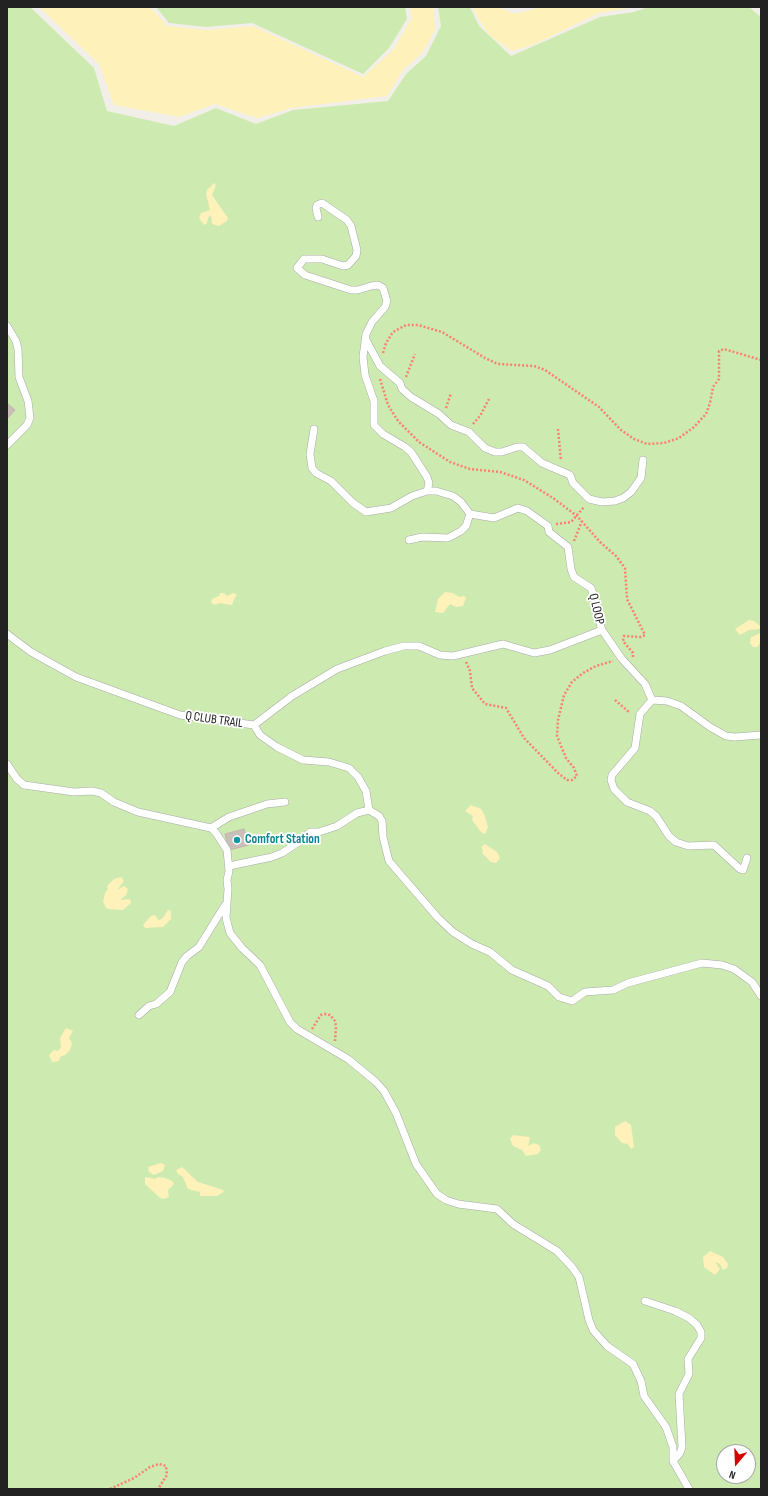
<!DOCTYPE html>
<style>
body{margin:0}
#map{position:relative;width:768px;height:1496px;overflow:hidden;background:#f2efe9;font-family:"Sofia Sans Condensed",sans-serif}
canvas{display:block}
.frame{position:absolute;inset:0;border:8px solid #222;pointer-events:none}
.north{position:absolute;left:716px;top:1444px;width:40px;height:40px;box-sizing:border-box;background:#fff;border:1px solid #a7a7a7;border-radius:50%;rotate:199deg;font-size:11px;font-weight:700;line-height:16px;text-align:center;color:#222}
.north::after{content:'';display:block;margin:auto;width:14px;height:18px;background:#d40000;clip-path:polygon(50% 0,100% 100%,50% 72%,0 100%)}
</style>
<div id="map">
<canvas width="768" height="1496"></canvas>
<div class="frame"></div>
<div class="north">N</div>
</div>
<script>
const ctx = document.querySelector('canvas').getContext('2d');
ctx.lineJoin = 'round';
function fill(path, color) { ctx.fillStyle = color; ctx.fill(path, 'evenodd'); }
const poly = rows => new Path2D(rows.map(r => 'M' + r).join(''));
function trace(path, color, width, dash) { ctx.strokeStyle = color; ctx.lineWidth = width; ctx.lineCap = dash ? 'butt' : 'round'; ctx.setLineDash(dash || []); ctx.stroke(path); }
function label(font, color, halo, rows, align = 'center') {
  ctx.font = font + ' "Sofia Sans Condensed",sans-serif'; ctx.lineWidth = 3.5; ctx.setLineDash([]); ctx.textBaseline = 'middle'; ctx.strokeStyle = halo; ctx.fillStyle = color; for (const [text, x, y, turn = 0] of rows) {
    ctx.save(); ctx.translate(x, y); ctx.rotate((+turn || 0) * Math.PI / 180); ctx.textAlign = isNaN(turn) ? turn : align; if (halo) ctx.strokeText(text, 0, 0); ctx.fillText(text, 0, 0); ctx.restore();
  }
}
const grass = poly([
 [7,7,30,7,94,68,107,111,174,126,216,108,256,124,293,110,388,101,406,74,426,56,441,26,438,7,470,7,479,26,511,56,600,17,634,12,648,7,749,7,761,17,761,1489,7,1489],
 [724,1452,748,1452,748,1476,724,1476],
 [156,7,405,7,407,19,389,48,363,74,252,23,206,27,169,23]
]);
const sand = poly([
 [39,7,150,7,167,26,207,30,253,26,363,77,393,50,412,18,410,7,433,7,435,30,423,52,403,70,387,96,292,108,257,118,215,104,179,117,114,105,99,64],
 [473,7,498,7,515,14,542,7,636,7,599,13,535,44,512,51,489,35,475,13],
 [214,183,216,185,212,195,228,218,227,221,219,226,212,224,211,215,208,218,207,223,204,225,199,218,201,213,210,210,206,194,207,190],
 [445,592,453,593,459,597,464,596,466,598,463,606,456,607,450,604,443,613,435,612,438,599],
 [220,593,224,593,227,596,233,593,237,595,234,599,232,605,219,603,216,605,211,603,212,599,219,596],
 [749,620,754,621,761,627,759,629,749,630,740,635,735,629],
 [761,633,761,642,757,647,753,647,750,643,751,637],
 [471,805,481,809,484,814,488,827,485,834,481,832,472,820,473,816,465,811],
 [485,844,497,852,500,858,496,863,491,862,482,853,483,850,481,847],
 [121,877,124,881,117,890,124,886,128,889,126,895,120,900,130,899,131,903,123,910,107,909,103,902,105,893,108,889,107,886,114,879],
 [168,910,171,911,171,919,163,927,145,928,143,925,151,916,155,915,158,920,162,919],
 [66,1028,73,1031,69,1038,72,1043,70,1050,65,1055,60,1057,59,1061,52,1062,49,1055,54,1050,58,1051,61,1047,60,1038],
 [625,1121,631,1125,634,1147,631,1149,628,1144,622,1143,615,1135,615,1127],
 [513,1135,529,1137,530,1139,528,1146,534,1143,539,1145,541,1150,538,1154,526,1156,522,1150,513,1146,510,1139],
 [161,1163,165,1165,163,1171,154,1175,149,1172,148,1167],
 [182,1167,198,1182,223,1190,224,1192,217,1196,200,1196,200,1192,188,1189,183,1177,178,1174,176,1170],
 [145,1177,155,1179,158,1177,165,1178,172,1181,174,1184,168,1190,169,1197,163,1199,159,1197,145,1184],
 [710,1251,723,1257,728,1264,727,1268,723,1270,720,1264,715,1262,720,1269,715,1275,704,1267,703,1257]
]);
const building = poly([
 [7,403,15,410,7,419,7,403],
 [244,829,249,845,229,850,225,834,244,829]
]);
const path = poly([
 [383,353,386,343,393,332,406,325,418,325,442,332,485,358,498,364,534,366,545,370,599,407,621,430,634,439,647,444,664,443,679,438,694,427,706,414,710,403,713,387,719,379,719,351,724,349,761,360],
 [406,377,415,354],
 [380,379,388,405,398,421,419,442,450,462,470,469,500,472,524,480,553,498,577,516,600,542,616,556,625,568,627,599,645,635,641,637,624,636,623,641,633,653,633,657],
 [446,408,451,393],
 [473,424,480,416,489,399],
 [558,429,561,461],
 [556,524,571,522,584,507],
 [574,541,582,521],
 [466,662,470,671,472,688,485,704,506,708,524,738,558,773,567,780,572,780,577,776,574,768,566,758,557,736,558,720,564,695,572,682,583,673,596,666,613,661],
 [615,700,630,713],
 [312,1029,321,1015,325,1014,330,1015,335,1021,336,1027,335,1041],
 [110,1489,134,1478,150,1467,159,1464,166,1466,167,1475,158,1489]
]);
const lane = poly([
 [318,217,316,208,317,205,322,203,347,220,351,226,357,250,356,256,348,265,343,266,322,259,304,259,297,268,305,275,351,290,358,290,371,286,378,285,383,288,387,301,385,307,372,322,366,334,363,357,365,375,374,401,374,425,383,434,405,447,411,452,427,477,429,483,427,491],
 [7,326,16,341,18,349,19,377,28,401,30,418,27,425,7,445],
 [366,340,380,366,400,383,402,389,411,397,439,414,451,425,469,432,485,448,495,452,502,452,517,447,523,447,542,463,570,475,573,483,589,499,602,502,615,501,623,498,631,492,641,478,643,460],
 [314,429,310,454,312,468,316,473,331,481,353,503,366,512,391,508,412,496,427,491,436,491,453,496,461,502,470,514,466,526,461,531,448,538,422,537,409,540],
 [602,630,622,659,645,684,652,700,667,701,681,706,710,727,726,736,735,737,761,735],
 [7,634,31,652,76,677,180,715,254,725,292,696,337,669,385,651,404,646,419,646,440,655,453,656,503,644,534,653,550,650,602,630,597,614,598,608,591,588,574,577,571,569,568,547,549,532,548,526,527,511,518,508,494,518,470,514],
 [652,700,640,714,635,748,612,775,611,780,614,789,627,802,650,811,656,816,669,836,676,842,688,846,714,845,740,869,743,870,747,858],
 [254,725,260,735,277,747,303,760,329,762,349,768,358,777,366,791,369,810],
 [7,764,17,779,24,785,74,792,92,791,101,793,114,802,138,812,211,828,216,833,227,850,229,871,227,880,228,889,226,918,230,933,242,948,260,965,290,1022,297,1029,348,1059,376,1082,384,1091,396,1113,416,1164,437,1194,446,1200,458,1204,497,1209,513,1224,557,1251,572,1267,579,1277,589,1320,593,1330,607,1346,633,1364,641,1381,644,1396,666,1427,673,1447,673,1461,689,1489],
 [211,828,229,817,267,804,285,802],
 [229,866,272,857,282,853,302,840,310,832,319,832,337,826,357,813,369,810,379,816,382,821,383,837,389,861,438,918,453,932,472,944,490,952,512,970,548,986,559,997,572,1001,585,992,613,990,628,983,702,963,722,965,734,969,752,982,761,996],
 [139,1015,149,1006,156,1004,170,992,182,962,187,956,199,947,225,905],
 [645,1301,675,1311,689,1318,697,1325,701,1332,701,1338,688,1359,689,1374,679,1394,682,1447,680,1453,673,1461,673,1457]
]);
const markers = [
 [237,840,4,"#0f9aa8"]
];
const streetNames = [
 ["Q LOOP",596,609,77],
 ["Q CLUB TRAIL",214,720,8]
];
const cultureNames = [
 ["Comfort Station",245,840]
];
fill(grass, '#cdebb0');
fill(sand, '#fff1ba');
fill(building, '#c7bfb8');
trace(building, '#c4b6ab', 1);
trace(lane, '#a9a9a9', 8);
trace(path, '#fa8072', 2.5, [2, 2]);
trace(lane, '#fff', 7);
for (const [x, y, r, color] of markers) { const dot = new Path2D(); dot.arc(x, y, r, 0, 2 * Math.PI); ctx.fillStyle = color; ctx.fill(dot); trace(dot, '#fff', 1.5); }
label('13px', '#222', '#fff', streetNames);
label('bold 13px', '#0d838f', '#fff', cultureNames, 'left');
</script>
